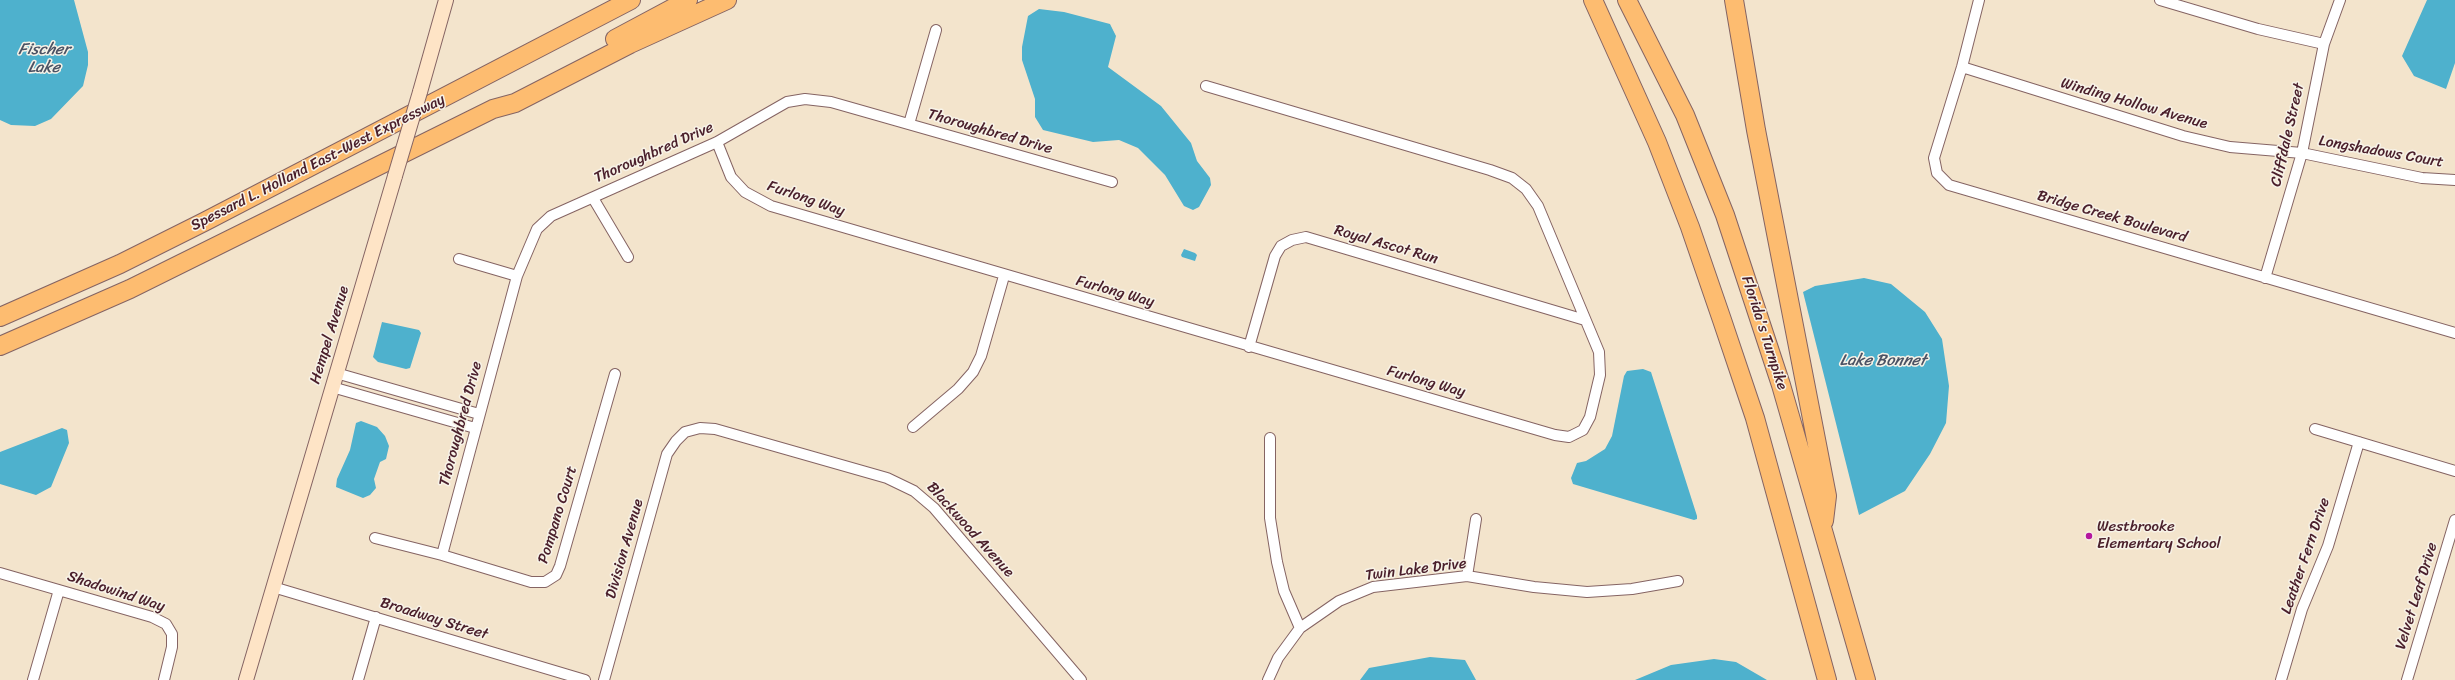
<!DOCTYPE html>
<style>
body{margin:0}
canvas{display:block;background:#f3e4cc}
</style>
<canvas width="2455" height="680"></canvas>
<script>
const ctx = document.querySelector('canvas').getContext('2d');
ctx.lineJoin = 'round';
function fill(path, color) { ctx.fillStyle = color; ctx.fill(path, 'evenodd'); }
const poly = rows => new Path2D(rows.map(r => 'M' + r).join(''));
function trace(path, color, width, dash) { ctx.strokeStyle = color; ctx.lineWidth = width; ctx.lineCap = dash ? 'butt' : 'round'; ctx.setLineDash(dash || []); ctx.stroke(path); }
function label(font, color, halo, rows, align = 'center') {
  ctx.font = font + ' Sriracha,sans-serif'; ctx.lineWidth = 3; ctx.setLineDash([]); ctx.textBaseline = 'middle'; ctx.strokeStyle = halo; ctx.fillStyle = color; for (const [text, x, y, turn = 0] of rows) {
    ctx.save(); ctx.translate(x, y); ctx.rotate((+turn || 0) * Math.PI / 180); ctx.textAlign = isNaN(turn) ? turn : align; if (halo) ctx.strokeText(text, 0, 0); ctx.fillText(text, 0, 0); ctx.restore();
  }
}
const water = poly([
 [0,0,74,0,88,52,88,65,83,86,51,119,35,126,11,125,0,120],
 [2427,0,2455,0,2455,63,2446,89,2414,76,2402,56],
 [1039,9,1064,12,1110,24,1116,36,1108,67,1161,106,1191,143,1197,161,1210,178,1211,185,1199,207,1193,210,1184,206,1165,175,1138,148,1119,140,1093,142,1043,130,1035,117,1035,99,1022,60,1022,47,1028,16],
 [1184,249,1195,253,1197,255,1195,261,1182,257,1181,255],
 [1864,278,1891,284,1925,312,1942,339,1949,386,1946,423,1930,454,1905,491,1859,515,1803,292,1815,286],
 [382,322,419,330,421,333,410,368,406,369,378,362,373,357],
 [1643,369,1651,372,1697,516,1697,519,1694,520,1573,484,1571,478,1577,463,1586,461,1605,449,1612,436,1624,376,1627,371],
 [361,421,377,427,385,436,389,446,386,459,380,462,374,479,376,488,370,495,363,498,336,487,337,479,350,450,356,423],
 [62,428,67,430,69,443,51,487,36,495,0,484,0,452],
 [1430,657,1465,660,1476,680,1360,680,1369,668],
 [1714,659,1736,662,1767,680,1635,680,1671,665]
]);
const street = poly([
 [1979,0,1962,67,1934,158,1937,173,1949,185,2455,333],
 [2160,0,2258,29,2324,44],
 [1962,67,2183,136,2230,147,2302,153,2422,178,2455,180],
 [909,124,936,30],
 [717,142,731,177,745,192,771,206,1555,435,1569,437,1583,430,1590,417,1600,375,1599,352,1538,206,1526,189,1512,178,1490,170,1206,86],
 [593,198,628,257],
 [459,259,517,276],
 [2265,278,2302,153,2324,44,2340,0],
 [1249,347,1275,256,1281,246,1292,240,1306,237,1585,320],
 [336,373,479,414],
 [332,387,475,428],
 [913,427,958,389,973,372,981,356,1004,276],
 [2315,429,2455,471],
 [1270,438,1270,518,1277,562,1284,591,1300,628],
 [375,538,442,555,531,582,545,582,556,575,560,566,615,374],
 [442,555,517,276,537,229,551,216,717,142,787,102,805,99,831,102,1112,182],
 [0,573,152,617,166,624,172,634,172,647,164,680],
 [1467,576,1476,519],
 [273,587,585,680],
 [33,680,59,590],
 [358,680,376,617],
 [604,680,667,454,676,441,685,432,700,428,715,429,887,478,914,491,934,508,1081,680],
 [1268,680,1278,658,1300,628,1339,601,1373,587,1467,576,1534,587,1587,592,1632,589,1678,581],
 [2281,680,2302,609,2328,546,2359,442],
 [2407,680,2455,520]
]);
const secondary = poly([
 [420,92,446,0],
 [246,680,395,176]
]);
const highway = poly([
 [1593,0,1657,142,1690,227,1722,320,1755,418,1827,680],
 [1627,0,1685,115,1725,215,1781,385,1866,680],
 [1734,0,1756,130,1827,496,1824,521],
 [615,39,688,0],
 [0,317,120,264,204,222,631,0],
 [0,346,130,289,493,109,515,103,630,44,727,0]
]);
const secondaryBridge = poly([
 [395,176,420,92]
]);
const markers = [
 [2089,536,4,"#b5179e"]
];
const streetNames = [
 ["Winding Hollow Avenue",2134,104,16],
 ["Thoroughbred Drive",990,132,16],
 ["Cliffdale Street",2288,135,-77],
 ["Longshadows Court",2381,152,10],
 ["Thoroughbred Drive",654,153,-24],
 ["Spessard L. Holland East-West Expressway",318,163,-27],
 ["Furlong Way",806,199,19],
 ["Bridge Creek Boulevard",2112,217,16],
 ["Royal Ascot Run",1386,245,16],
 ["Furlong Way",1115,292,16],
 ["Florida's Turnpike",1764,333,72],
 ["Hempel Avenue",330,335,-73],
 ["Furlong Way",1426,382,16],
 ["Thoroughbred Drive",461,424,-75],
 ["Pompano Court",558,515,-73],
 ["Blackwood Avenue",970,530,48],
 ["Division Avenue",625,549,-74],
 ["Leather Fern Drive",2306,556,-71],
 ["Twin Lake Drive",1416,570,-7],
 ["Shadowind Way",116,592,18],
 ["Velvet Leaf Drive",2417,596,-73],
 ["Broadway Street",434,619,17]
];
const poiNames = [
 ["Westbrooke",2097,527],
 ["Elementary School",2097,544]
];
const waterNames = [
 ["Fischer",44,50],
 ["Lake",44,68],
 ["Lake Bonnet",1883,361]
];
fill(water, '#4eb1cd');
trace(street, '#856463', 12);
trace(secondary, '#856463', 16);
trace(highway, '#856463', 20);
trace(street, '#fff', 10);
trace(secondary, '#fee4c6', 14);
trace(highway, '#fdbc70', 18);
trace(secondaryBridge, '#856463', 16, []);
trace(secondaryBridge, '#fee4c6', 14);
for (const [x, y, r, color] of markers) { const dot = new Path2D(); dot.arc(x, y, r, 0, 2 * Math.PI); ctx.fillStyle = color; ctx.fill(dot); trace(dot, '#f7f3e8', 1.5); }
label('15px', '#4a1f2b', '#f7f3e8', streetNames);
label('15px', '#4a1f2b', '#f7f3e8', poiNames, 'left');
label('italic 16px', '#4b5264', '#f7f3e8', waterNames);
</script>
